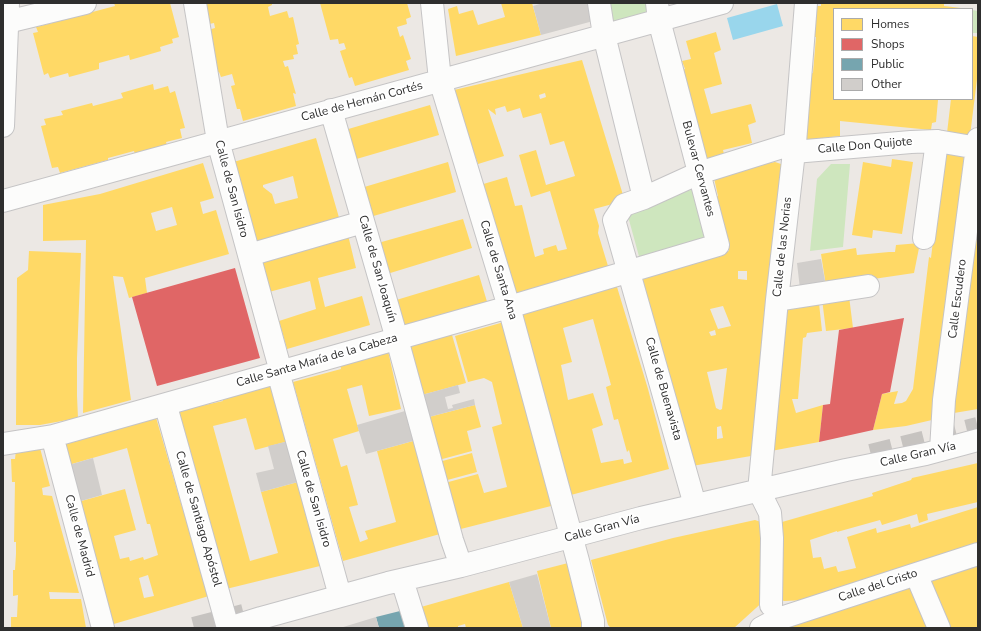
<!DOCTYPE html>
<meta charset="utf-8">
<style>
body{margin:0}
#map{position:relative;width:981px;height:631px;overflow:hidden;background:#ece8e4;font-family:"Nunito Sans",sans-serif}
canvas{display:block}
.frame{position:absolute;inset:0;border:4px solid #2e2e2e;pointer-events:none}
.legend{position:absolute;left:833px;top:8px;width:140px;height:92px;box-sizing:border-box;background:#fff;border:1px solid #ababab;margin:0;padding:5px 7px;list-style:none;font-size:12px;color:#2e2e2e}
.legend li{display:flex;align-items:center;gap:8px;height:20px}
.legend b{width:20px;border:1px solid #ababab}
</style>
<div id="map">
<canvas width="981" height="631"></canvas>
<div class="frame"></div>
<ul class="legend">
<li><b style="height:11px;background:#ffd966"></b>Homes</li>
<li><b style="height:11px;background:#e06666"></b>Shops</li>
<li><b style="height:11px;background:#76a5af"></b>Public</li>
<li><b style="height:11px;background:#d1cecb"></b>Other</li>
</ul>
</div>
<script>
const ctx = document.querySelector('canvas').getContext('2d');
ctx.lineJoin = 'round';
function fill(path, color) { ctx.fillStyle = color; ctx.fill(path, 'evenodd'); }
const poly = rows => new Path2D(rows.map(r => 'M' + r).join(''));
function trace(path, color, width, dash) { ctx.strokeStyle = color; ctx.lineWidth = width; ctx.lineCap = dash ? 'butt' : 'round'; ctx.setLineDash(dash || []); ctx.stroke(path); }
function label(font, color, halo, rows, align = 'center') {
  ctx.font = font + ' "Nunito Sans",sans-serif'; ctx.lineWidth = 4; ctx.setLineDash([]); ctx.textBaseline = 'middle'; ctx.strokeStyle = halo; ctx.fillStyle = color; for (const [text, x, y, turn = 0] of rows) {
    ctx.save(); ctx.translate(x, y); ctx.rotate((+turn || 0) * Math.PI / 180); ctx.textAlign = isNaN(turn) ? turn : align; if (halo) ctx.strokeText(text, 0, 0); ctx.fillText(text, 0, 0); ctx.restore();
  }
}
const green = poly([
 [604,3,651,3,653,15,607,25],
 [972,10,978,11,978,33,972,33],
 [831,164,850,164,843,247,810,251,817,179],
 [694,189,709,240,640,260,626,209]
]);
const water = poly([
 [777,4,783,26,733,40,727,18]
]);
const homes = poly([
 [114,3,170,3,179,37,172,39,173,43,160,47,161,51,130,60,129,55,99,63,99,69,69,77,68,73,50,78,48,73,44,75,33,33,38,32,36,27,52,23,51,18,85,14,115,6],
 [204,3,272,3,272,5,268,7,270,16,287,11,289,18,293,17,299,44,296,45,298,54,293,55,294,59,283,61,285,67,288,66,296,94,293,93,296,106,243,121,240,109,237,109,231,86,235,85,232,74,221,77,219,72,214,73,208,30,215,28,214,23,209,24],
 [320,3,407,3,411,17,406,19,407,24,397,27,400,37,403,35,411,59,406,61,409,70,355,86,352,77,349,78,340,51,346,49,344,43,339,44,338,39,330,40],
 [501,3,532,3,541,35,456,56,448,9,457,6,459,14,473,10,478,25,505,17],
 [821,3,944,3,944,6,961,8,961,9,834,9,834,99,938,100,936,122,932,123,931,130,840,121,840,136,805,140,809,74,813,73,816,37,813,37,815,6,821,6],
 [716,32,721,50,714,53,722,84,704,89,711,114,751,104,756,122,748,125,752,143,723,150,725,158,703,164,679,71,685,69,682,61,691,59,686,41],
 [972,36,978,37,978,71,970,136,947,133,951,99,972,99],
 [582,60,623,195,620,202,594,209,599,226,598,233,608,266,511,295,480,185,507,177,515,206,522,205,535,257,544,254,543,249,556,245,558,251,567,249,550,191,531,197,519,155,536,150,546,185,575,176,564,141,550,145,541,113,523,118,520,108,507,112,505,106,495,109,496,115,488,109,504,156,478,164,462,118,454,90],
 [545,93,546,97,540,99,539,95],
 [153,84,154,90,168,86,170,93,175,91,185,128,180,129,182,138,166,142,167,145,135,154,134,151,108,158,108,160,60,173,58,167,52,168,41,126,46,125,44,119,63,115,61,111,92,103,93,106,123,98,121,93],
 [430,105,439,135,353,160,345,130],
 [316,138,340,221,252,245,230,163],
 [293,176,298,198,275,204,272,194,263,187,263,185],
 [944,146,965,149,932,420,906,426,873,430,882,394,898,391,894,404,902,403,906,401,913,389,929,257,931,258],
 [892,159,913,162,902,234,873,230,872,238,852,235,863,162,891,167],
 [767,160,770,163,775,162,781,164,782,182,751,456,692,466,641,277,729,251,714,197,718,196,714,178],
 [738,271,747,271,747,280,738,279],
 [723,306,731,326,718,329,710,309],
 [715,330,716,335,711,336,709,332],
 [727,368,722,409,720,410,716,408,707,372],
 [721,426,723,438,717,439,717,427],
 [448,162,456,192,370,217,361,188],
 [203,163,214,198,200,202,203,214,216,210,229,254,145,278,147,293,129,298,123,277,113,276,131,400,83,413,86,240,43,241,43,205,100,194],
 [172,207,177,225,156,231,151,213],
 [978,194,978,409,954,413,948,404],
 [463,219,472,248,387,274,378,243],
 [348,235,356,268,318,278,325,307,362,296,370,325,287,349,279,321,316,309,310,281,269,292,260,258],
 [920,243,914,273,826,286,821,254,856,248,857,255,889,252,895,252,896,245],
 [29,251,81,253,77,358,77,396,78,418,40,425,16,425,17,278,28,270],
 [479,275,488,305,401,330,393,301],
 [617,287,648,389,669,469,567,496,518,313],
 [593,319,611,385,606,387,614,420,618,419,627,452,629,450,632,462,624,464,623,459,601,463,592,429,603,425,593,393,568,400,561,365,572,362,563,328],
 [818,294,822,331,807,333,806,337,803,338,798,399,792,399,796,413,823,405,819,442,771,451,782,302],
 [849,296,853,328,826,331,822,299],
 [504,322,555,505,453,531,441,484,478,474,484,493,507,487,492,427,502,424,492,382,484,378,468,382,455,336],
 [452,335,466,383,418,396,404,347],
 [388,351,401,409,369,416,362,385,347,389,359,431,333,439,341,467,347,465,358,505,349,507,360,542,368,539,365,531,396,522,377,451,413,441,440,534,343,561,293,382,341,369,340,363],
 [274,382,289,441,255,450,246,418,213,426,250,561,278,553,261,492,298,482,320,566,222,590,174,412,223,401,221,396],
 [475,405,481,427,467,431,472,451,435,461,425,418],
 [155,414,180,500,209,596,107,626,74,503,125,489,136,530,114,536,120,559,129,557,130,561,143,557,144,560,158,555,150,524,147,524,127,448,65,466,58,444],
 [148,575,154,596,144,598,139,578],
 [40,448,50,486,42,488,43,495,52,496,79,593,49,592,50,599,81,599,86,628,11,628,11,617,17,617,18,595,13,596,13,570,15,570,16,554,16,542,14,542,15,482,12,482,11,459,15,459,16,450],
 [472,453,477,472,440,482,435,463],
 [978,463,978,502,927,514,928,520,919,523,917,514,882,525,880,520,837,532,837,531,810,540,813,558,821,557,824,569,836,566,838,572,856,568,847,537,876,528,877,533,910,524,911,528,978,507,978,546,806,600,784,601,780,599,775,524,873,496,872,493,911,480,912,478],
 [755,520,767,524,767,598,734,628,611,628,608,625,591,560,673,538],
 [572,562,588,628,551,628,537,571],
 [978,563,978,628,944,628,927,578],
 [509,582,523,628,466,628,465,624,458,626,458,628,427,628,421,607],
 [912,585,927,628,787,628,787,624]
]);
const shops = poly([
 [235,268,260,358,157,386,132,297],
 [904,318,890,392,882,394,873,430,819,442,823,405,830,404,839,330]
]);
const public = poly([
 [400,611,405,628,379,628,376,617]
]);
const building = poly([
 [543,3,594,3,597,20,541,35,533,6],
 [821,259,826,286,800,289,797,263],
 [458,385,460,393,445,397,448,409,453,408,452,405,474,399,475,405,425,418,418,396],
 [405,411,413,441,366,454,357,425],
 [289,441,298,482,261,492,256,473,274,469,268,446],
 [93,458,102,495,74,503,65,466],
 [537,574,551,628,523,628,509,582],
 [376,617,379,628,340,628]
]);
const minorTunnel = poly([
 [871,455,978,428],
 [194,628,244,615]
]);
const minor = poly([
 [195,3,218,141,281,372],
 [432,3,440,80,509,307,578,561,593,621,593,628],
 [599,3,604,35,644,198],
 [7,22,85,3],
 [331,110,397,339,452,540,461,566],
 [3,126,8,3],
 [794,152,911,142,937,141,978,148],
 [3,201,722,3],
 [924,238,937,141],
 [249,255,363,222],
 [777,300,868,286],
 [280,379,340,596],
 [167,410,228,628],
 [54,443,103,628],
 [3,444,53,436,509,307,718,245,659,20,657,3],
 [941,450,944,400,978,139],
 [695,505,614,220,624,205,644,198,699,173,795,143],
 [916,574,939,628],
 [402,580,417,628],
 [771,605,772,538,770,513,759,491,777,300,795,143,806,3],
 [229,628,261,618,388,583,461,566,641,518,846,470,926,454,978,440],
 [761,628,778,619,978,554]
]);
const streetNames = [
 ["Calle de Hernán Cortés",362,102,-15],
 ["Calle Don Quijote",865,146,-5],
 ["Bulevar Cervantes",698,169,75],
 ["Calle de San Isidro",231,189,75],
 ["Calle de las Norias",783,247,-84],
 ["Calle de San Joaquín",377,269,74],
 ["Calle de Santa Ana",498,270,73],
 ["Calle Escudero",958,299,-83],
 ["Calle Santa María de la Cabeza",317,361,-16],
 ["Calle de Buenavista",663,389,74],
 ["Calle Gran Vía",918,455,-13],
 ["Calle de San Isidro",313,499,74],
 ["Calle de Santiago Apóstol",198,519,74],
 ["Calle Gran Vía",602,529,-15],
 ["Calle de Madrid",79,536,75],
 ["Calle del Cristo",878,586,-18]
];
fill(green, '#cee6be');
fill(water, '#99d6ec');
fill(homes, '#ffd966');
fill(shops, '#e06666');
fill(public, '#76a5af');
fill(building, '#d1cecb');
trace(minorTunnel, '#c6c3c0', 22, [22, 11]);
trace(minor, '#c5c4c5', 24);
trace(minor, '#fcfcfb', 22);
label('12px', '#2e2e2e', '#fff', streetNames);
</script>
